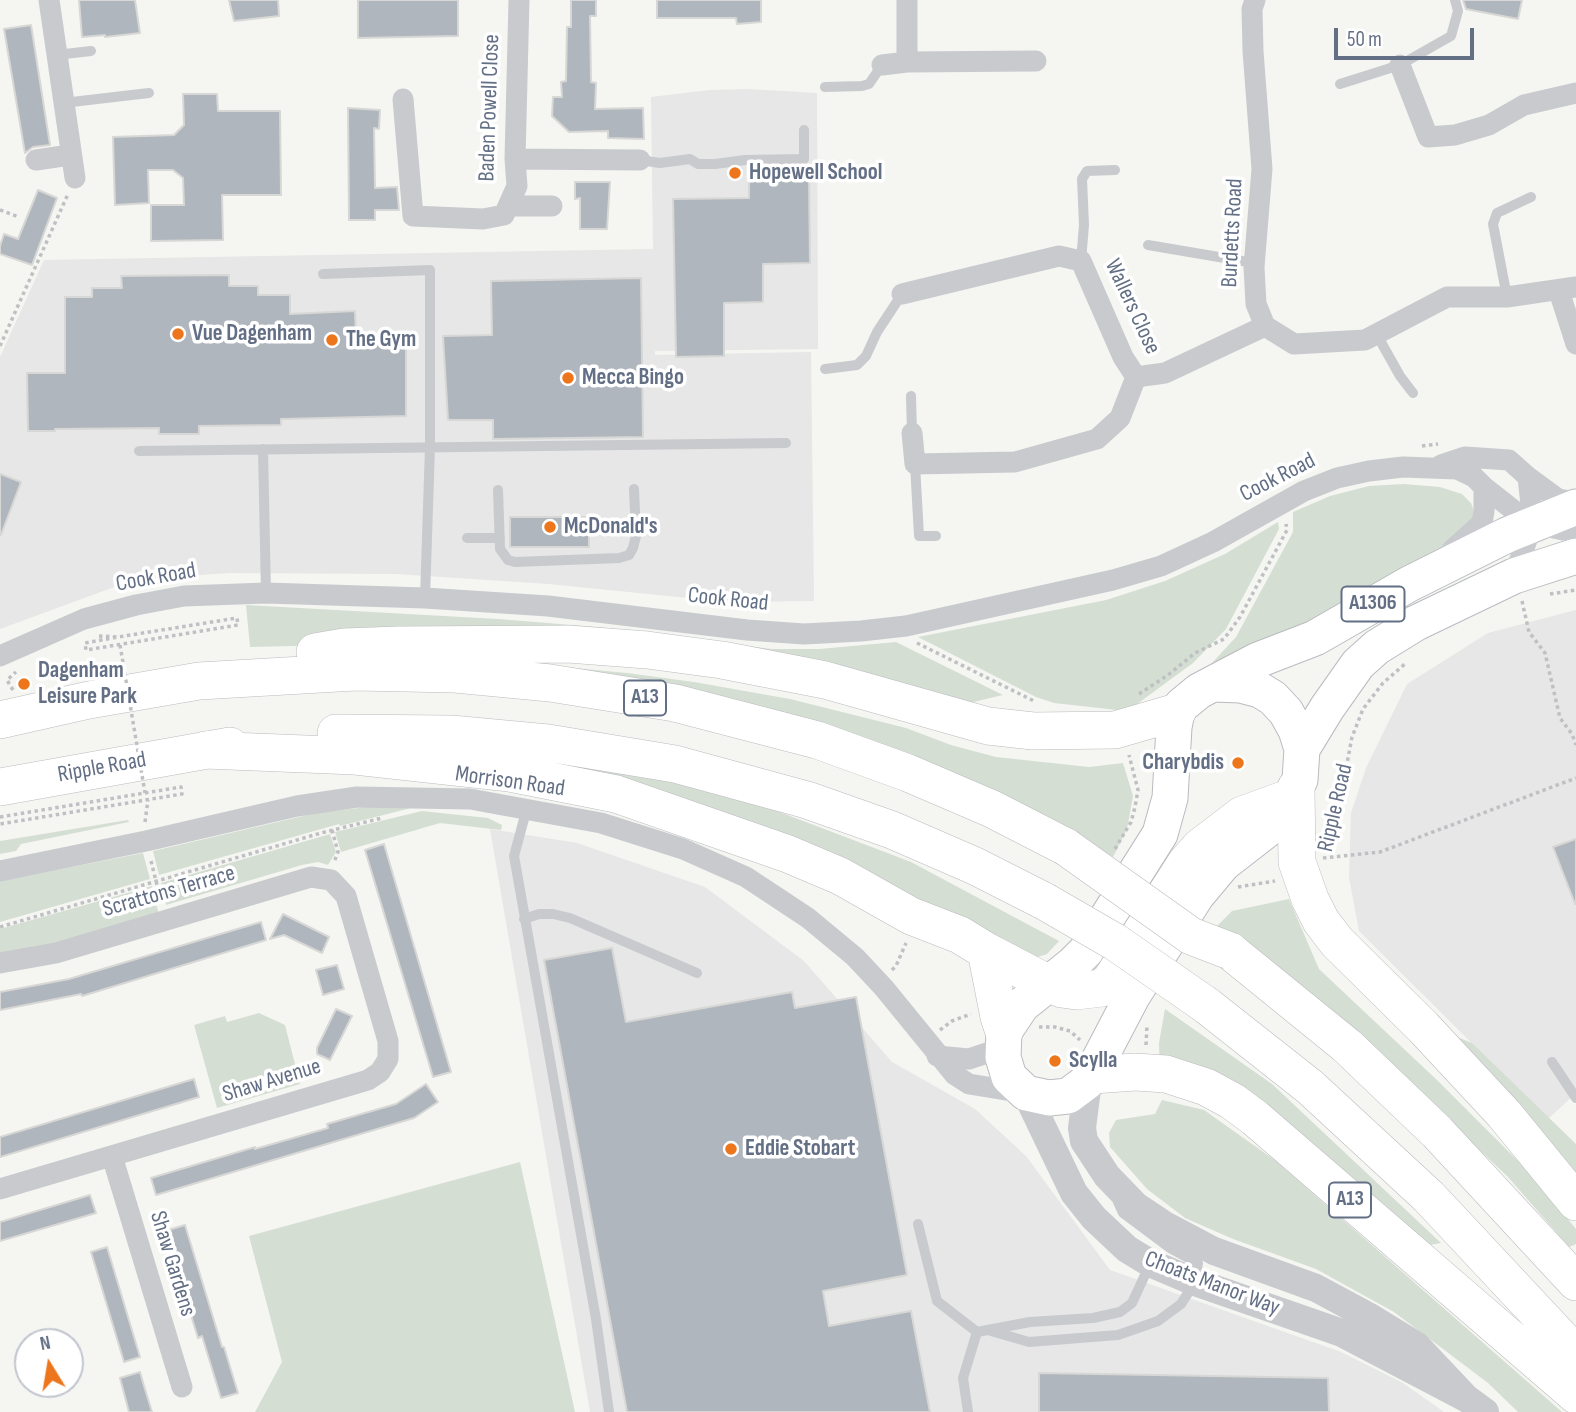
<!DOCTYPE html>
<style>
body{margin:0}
#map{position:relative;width:1576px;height:1412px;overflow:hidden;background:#f5f6f2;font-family:"Sofia Sans Condensed",sans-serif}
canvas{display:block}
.north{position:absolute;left:14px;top:1328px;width:70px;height:70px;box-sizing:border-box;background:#fff;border:2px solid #c1c5ce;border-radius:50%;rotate:349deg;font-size:19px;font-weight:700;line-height:28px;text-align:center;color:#636f85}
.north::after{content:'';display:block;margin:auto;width:24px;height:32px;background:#ed761c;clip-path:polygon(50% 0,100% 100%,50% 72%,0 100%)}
.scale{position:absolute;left:1334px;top:28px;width:140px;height:32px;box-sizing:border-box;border:4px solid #636f85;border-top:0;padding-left:9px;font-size:21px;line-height:24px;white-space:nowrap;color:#636f85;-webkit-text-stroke:5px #fff;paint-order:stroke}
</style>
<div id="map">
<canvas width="1576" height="1412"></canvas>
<div class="north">N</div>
<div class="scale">50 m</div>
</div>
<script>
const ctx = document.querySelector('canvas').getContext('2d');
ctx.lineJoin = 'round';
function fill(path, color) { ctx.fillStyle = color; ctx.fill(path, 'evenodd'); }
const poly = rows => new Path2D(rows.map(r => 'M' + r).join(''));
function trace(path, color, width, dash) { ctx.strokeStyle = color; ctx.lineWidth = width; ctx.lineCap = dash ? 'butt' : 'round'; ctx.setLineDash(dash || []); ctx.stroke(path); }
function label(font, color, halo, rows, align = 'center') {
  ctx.font = font + ' "Sofia Sans Condensed",sans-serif'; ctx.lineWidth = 7; ctx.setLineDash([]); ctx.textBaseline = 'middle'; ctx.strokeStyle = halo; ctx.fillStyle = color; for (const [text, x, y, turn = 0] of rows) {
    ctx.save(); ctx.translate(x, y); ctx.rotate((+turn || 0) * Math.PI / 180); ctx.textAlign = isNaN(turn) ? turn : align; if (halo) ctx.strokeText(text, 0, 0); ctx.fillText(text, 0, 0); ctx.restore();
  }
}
const built = poly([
 [748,89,817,93,818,349,655,351,655,355,811,352,814,601,728,602,549,584,396,574,231,573,136,579,0,629,0,357,44,260,653,249,651,97,710,90],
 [1576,610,1576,1093,1548,1119,1359,931,1349,877,1351,813,1366,768,1407,684,1488,633],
 [490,829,577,843,705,887,804,961,892,1062,975,1109,1026,1156,1110,1270,1341,1352,1403,1383,1444,1412,590,1412]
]);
const green = poly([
 [1404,484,1440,487,1462,494,1471,503,1475,514,1469,542,1200,676,1236,637,1293,532,1293,512,1330,496,1369,486],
 [1278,522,1279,529,1226,629,1193,663,1133,707,1117,710,1054,703,1036,697,918,637,1106,600,1165,581,1225,554],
 [246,605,498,619,597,627,772,649,819,649,896,642,1003,695,948,708,504,641,250,647],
 [553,666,627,673,694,682,790,699,906,728,951,745,996,757,1089,767,1123,763,1133,796,1127,829,1113,857,994,796],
 [457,749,642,774,777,811,911,862,1059,941,1047,954,1032,959],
 [419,806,340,826,339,824,159,875,153,851,316,813,367,807],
 [422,811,488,818,502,825,501,830,440,823,341,852,335,832],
 [128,820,129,822,21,844,16,851,0,854,0,841],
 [330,834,336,852,328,865,318,862,302,865,166,905,161,883],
 [143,853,150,879,0,922,0,881],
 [152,886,159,915,64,942,0,956,0,929],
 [1289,899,1319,969,1438,1081,1530,1173,1576,1229,1576,1244,1569,1247,1508,1177,1403,1077,1283,973,1217,926,1232,911],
 [1165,1009,1272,1084,1441,1243,1413,1248,1160,1071,1159,1043],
 [259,1013,285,1025,300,1084,217,1108,194,1025,225,1016,227,1022],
 [1433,1027,1472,1043,1576,1144,1576,1186],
 [1162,1100,1204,1110,1276,1161,1562,1412,1518,1412,1488,1383,1394,1312,1316,1269,1233,1239,1185,1218,1147,1189,1110,1147,1109,1133,1116,1120,1155,1114],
 [520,1162,575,1412,255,1412,282,1362,249,1236]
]);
const building = poly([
 [79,0,135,0,140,33,105,37,105,35,82,37,79,0],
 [229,0,278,0,279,16,234,21,229,0],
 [358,0,458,0,458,36,358,38,358,0],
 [571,0,596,0,596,16,590,16,591,82,596,83,595,109,643,108,644,139,608,138,608,131,569,132,552,116,553,97,562,97,561,82,566,81,567,27,571,27,571,0],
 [657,0,761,0,761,22,737,24,736,18,657,18,657,0],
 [1463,0,1522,0,1518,19,1466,9,1463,0],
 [31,25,50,145,33,147,25,153,4,29,31,25],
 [183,94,217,94,218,111,280,111,281,195,222,195,223,240,151,241,151,205,184,205,183,178,173,170,148,170,149,203,115,205,113,137,174,135,184,125,183,94],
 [348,108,380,110,379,129,374,128,375,188,397,187,399,210,375,210,375,220,349,220,348,108],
 [809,178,810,263,763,264,763,302,724,303,724,356,676,357,673,199,749,198,749,179,809,178],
 [575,182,610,182,607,229,580,229,580,198,575,199,575,182],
 [38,190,57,198,32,265,0,254,0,246,4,234,18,239,38,190],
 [229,275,229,286,258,286,258,295,290,295,290,314,355,311,356,338,406,336,406,416,281,419,281,425,199,426,199,434,159,434,159,428,55,429,55,431,28,431,27,373,65,373,65,297,92,297,92,288,122,288,121,276,229,275],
 [641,278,643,437,493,439,493,420,448,420,443,336,492,335,491,281,641,278],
 [0,474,21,482,1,535,0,534,0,474],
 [510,517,589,517,589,547,510,547,510,517],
 [1576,839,1576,904,1575,904,1553,847,1576,839],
 [384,844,451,1072,433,1077,365,850,384,844],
 [283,914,329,937,322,953,284,935,270,939,283,914],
 [261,922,266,940,82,996,81,994,0,1010,0,992,69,979,261,922],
 [612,948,626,1022,792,992,795,1008,856,997,907,1275,823,1291,829,1326,911,1311,930,1412,627,1412,544,960,612,948],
 [337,965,344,989,323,995,316,970,337,965],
 [336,1009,352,1016,330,1060,317,1054,317,1048,336,1009],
 [194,1079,199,1097,0,1157,0,1137,194,1079],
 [426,1084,438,1102,414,1118,156,1195,151,1178,255,1147,255,1149,328,1128,327,1124,396,1104,426,1084],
 [90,1195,96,1213,0,1241,0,1222,90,1195],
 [185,1225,222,1347,224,1347,238,1393,221,1398,202,1336,198,1338,165,1231,185,1225],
 [107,1247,140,1357,124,1362,91,1252,107,1247],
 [140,1372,144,1386,152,1412,129,1412,120,1378,140,1372],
 [1039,1373,1328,1378,1329,1412,1039,1412,1039,1373]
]);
const path = poly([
 [0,210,19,217],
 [0,346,68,194],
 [1422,446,1438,444],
 [1550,594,1576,590],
 [1522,601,1529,632,1545,653,1560,718,1572,734,1576,745],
 [99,636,118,637,237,618,238,625,86,650,85,643,118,637],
 [917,643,1036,702],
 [13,690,7,680,16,672],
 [1139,694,1168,675,1195,653,1224,639,1240,617,1287,530,1286,524],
 [0,817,181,787,182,794,0,824],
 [145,822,148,800],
 [332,830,338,852,334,862],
 [1325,834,1329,818,1342,790,1352,737,1363,709,1383,683,1406,663],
 [1115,849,1131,822,1135,807,1138,790,1129,755],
 [1323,858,1380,852,1576,778],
 [151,861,161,901],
 [1238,887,1275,881],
 [0,927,321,833,382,818],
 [892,970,896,966,906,943],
 [1039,1027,1055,1027,1070,1031,1080,1040],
 [940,1030,952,1021,971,1014],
 [1146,1045,1147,1025]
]);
const service = poly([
 [56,55,91,51],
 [1340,84,1400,65,1451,36,1458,11,1455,0],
 [825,87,862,86,869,84,882,65],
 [63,103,149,93],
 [640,160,660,163,690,159,698,164,715,164,745,160,804,159,804,130],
 [1148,245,1254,263],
 [1081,261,1084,225,1082,179,1087,171,1115,170],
 [323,274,430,270,430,447,425,598],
 [1507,297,1493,224,1497,213,1531,197],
 [1377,335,1400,376,1413,393],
 [825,369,857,365,866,356,877,332,902,294],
 [911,396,912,433],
 [263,449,266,593],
 [139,451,786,443],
 [915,464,919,536,936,536],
 [498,490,500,549,508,560,515,562,619,558,629,555,633,548,636,536,634,489],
 [467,538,500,538],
 [527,808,514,856,596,1319,609,1412],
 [524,919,539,914,553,914,570,918,697,973],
 [1552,1062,1576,1098],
 [918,1224,937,1301,977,1332,1030,1322,1093,1318,1120,1312,1132,1303,1150,1264],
 [991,1331,1029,1342,1118,1335,1158,1321,1181,1304,1195,1282,1198,1263,1170,1248,1123,1213,1118,1202],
 [968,1412,963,1378,977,1332]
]);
const minor = poly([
 [49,0,75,178],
 [907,0,907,62,1036,61],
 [1255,0,1252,9,1253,51,1262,169,1254,267,1256,304,1265,326,1294,344,1365,340,1447,297,1507,297,1576,287],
 [882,65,907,62],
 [1400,65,1428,137,1455,135,1489,125,1524,105,1576,93],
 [403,99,413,216,483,219,504,215,517,186,515,159,519,0],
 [515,159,640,160],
 [36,160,70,155],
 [508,206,552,206],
 [1559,291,1576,344],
 [902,294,1059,256,1081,261,1123,357,1136,377,1165,373,1265,326],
 [912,433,915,464,1015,462,1097,439,1120,418,1136,377],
 [1441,465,1465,457,1509,460,1528,477,1558,499,1576,502],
 [1484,487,1521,516,1533,523,1563,530,1576,527],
 [1514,576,1533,523,1528,477],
 [0,656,84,619,136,605,184,596,266,593,425,598,548,606,747,630,804,634,861,631,906,626,1113,580,1161,566,1213,542,1304,491,1337,478,1369,471,1403,467,1457,469,1474,477,1484,487,1484,511,1482,523,1452,550],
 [0,871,146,841,297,806,357,797,470,799,601,823,683,849,746,877,808,918,855,957,884,988,955,1075,969,1084,1024,1093],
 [0,963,56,953,311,877,331,880,346,896,388,1041,388,1059,380,1072,368,1080,0,1189],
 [937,1056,969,1059,1002,1048],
 [112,1156,182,1387]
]);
const tertiary = poly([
 [1088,1081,1082,1128,1084,1141,1107,1176,1136,1206,1163,1224,1214,1251,1316,1288,1368,1316,1417,1346,1466,1398,1485,1412],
 [1026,1093,1074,1193,1094,1218,1127,1249,1150,1263,1195,1282,1342,1333,1466,1398]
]);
const primary = poly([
 [1213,684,1241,685,1260,690,1273,698,1286,712,1296,730,1302,749,1300,780,1277,820,1268,829,1223,864,1197,895,1133,995,1088,1081,1068,1096,1049,1098,1026,1093,1009,1077,1003,1057,1004,1032,1022,1005,1072,965,1086,951,1160,834,1170,798,1174,727,1177,712,1182,705,1199,691,1258,660,1315,638,1409,584,1507,535,1576,507],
 [1302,749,1327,708,1358,664,1377,647,1416,623,1514,576,1576,556]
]);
const trunk = poly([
 [315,652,344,647,399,645,568,644,647,650,722,660,825,680,988,726,1033,731,1115,730,1177,712],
 [0,720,89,700,199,681,355,672,455,674,550,683,675,703,817,740,908,773,992,809,1066,847],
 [336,733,451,734,548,743,675,764,807,800,892,830,975,866,1044,901],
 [205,750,355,756,510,773,616,794,788,854,840,876,911,916,960,935,986,951,1049,984,1062,989,1076,991,1102,988,1111,980,1186,863,1200,847,1242,815,1289,798],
 [0,787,230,746],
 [1296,788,1297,862,1310,899,1321,921,1337,942,1423,1027,1504,1114,1576,1202],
 [986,951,999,1017,1004,1032],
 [1230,951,1347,1046,1437,1132,1576,1282],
 [1206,1005,1310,1087,1429,1197,1576,1354],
 [1093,1075,1135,1072,1166,1074,1206,1087,1232,1101,1255,1118,1576,1395]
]);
const pathBridge = poly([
 [120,645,145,793]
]);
const trunkBridge = poly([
 [1066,847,1191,936,1230,951],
 [1044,901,1115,942,1206,1005]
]);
const markers = [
 [735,173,7,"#ed761c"],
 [178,334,7,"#ed761c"],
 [332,340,7,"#ed761c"],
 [568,378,7,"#ed761c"],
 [550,527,7,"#ed761c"],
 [24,684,7,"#ed761c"],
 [1238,763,7,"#ed761c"],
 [1055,1061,7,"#ed761c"],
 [731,1149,7,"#ed761c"]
];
const shields = [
 [1373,604,63],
 [645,698,42],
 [1350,1200,42]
];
const shieldNames = [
 ["A1306",1373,604],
 ["A13",645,698],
 ["A13",1350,1200]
];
const streetNames = [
 ["Baden Powell Close",490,108,-88],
 ["Burdetts Road",1233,233,-87],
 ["Wallers Close",1132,307,65],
 ["Cook Road",1278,478,-27],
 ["Cook Road",156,578,-10],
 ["Cook Road",728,600,6],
 ["Ripple Road",102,768,-10],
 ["Morrison Road",510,782,8],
 ["Ripple Road",1336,808,-77],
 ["Scrattons Terrace",169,892,-16],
 ["Shaw Avenue",272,1081,-17],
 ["Shaw Gardens",172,1264,73],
 ["Choats Manor Way",1212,1284,21]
];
const poiNames = [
 ["Hopewell School",749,173],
 ["Vue Dagenham",192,334],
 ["The Gym",346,340],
 ["Mecca Bingo",582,378],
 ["McDonald's",564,527],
 ["Dagenham",38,671],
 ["Leisure Park",38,697],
 ["Charybdis",1224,763,"right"],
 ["Scylla",1069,1061],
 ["Eddie Stobart",745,1149]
];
fill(built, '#e6e7e6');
fill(green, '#d5ded3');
fill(building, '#b0b6bd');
trace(building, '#d7d7d5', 2);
trace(primary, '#b8bbc0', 37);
trace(trunk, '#babbbf', 38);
trace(path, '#bfc0c3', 3.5, [3.5, 3.5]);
trace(service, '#c8cace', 10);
trace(minor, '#c8cace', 21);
trace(tertiary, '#c8cace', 28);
trace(primary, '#fff', 35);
trace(trunk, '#fff', 37);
trace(trunkBridge, '#babbbf', 38, []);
trace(pathBridge, '#bfc0c3', 3.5, [3.5, 3.5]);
trace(trunkBridge, '#fff', 37);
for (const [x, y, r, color] of markers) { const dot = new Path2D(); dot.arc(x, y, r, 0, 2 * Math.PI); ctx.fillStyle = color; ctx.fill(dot); trace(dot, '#fff', 2.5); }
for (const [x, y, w] of shields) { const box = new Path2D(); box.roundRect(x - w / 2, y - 17.5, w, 35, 5); ctx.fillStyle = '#fff'; ctx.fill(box); trace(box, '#636f85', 2); }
label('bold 21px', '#636f85', null, shieldNames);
label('23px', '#636f85', '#fff', streetNames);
label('bold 23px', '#636f85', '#fff', poiNames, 'left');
</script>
